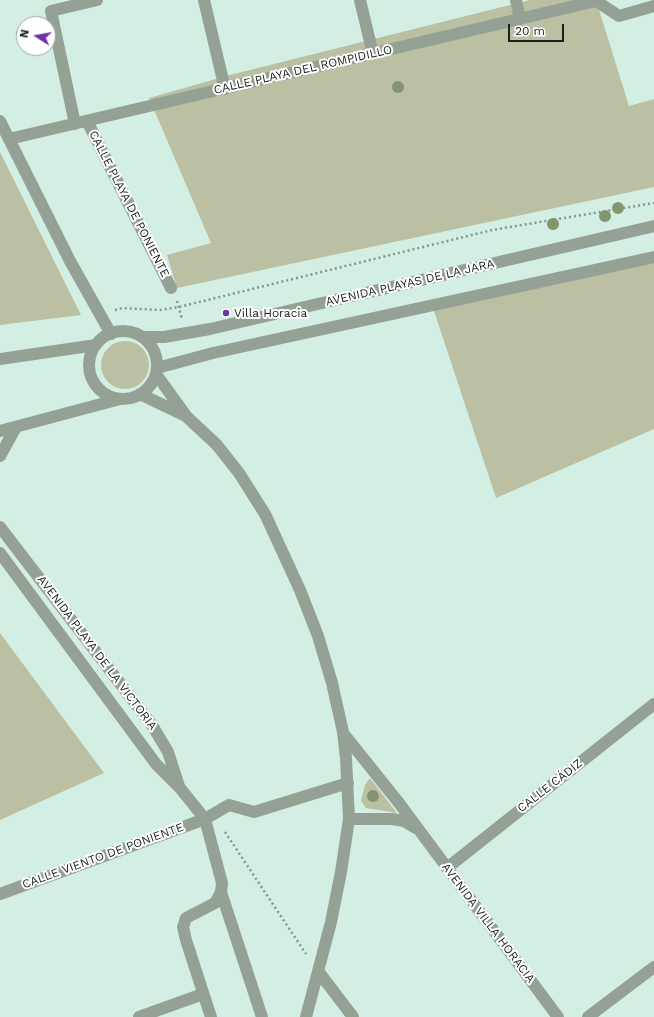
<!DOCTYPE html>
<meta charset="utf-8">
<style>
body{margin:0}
#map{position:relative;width:654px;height:1017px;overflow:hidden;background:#d3efe3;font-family:"Work Sans",sans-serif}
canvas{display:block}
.north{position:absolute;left:16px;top:16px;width:40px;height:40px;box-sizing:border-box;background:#fff;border:1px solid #a2a6a5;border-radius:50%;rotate:281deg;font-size:11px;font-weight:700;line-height:16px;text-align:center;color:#17211d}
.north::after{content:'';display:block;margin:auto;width:14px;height:18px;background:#7330a5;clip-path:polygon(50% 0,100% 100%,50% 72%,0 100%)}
.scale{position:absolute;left:508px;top:24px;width:56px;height:18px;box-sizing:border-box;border:2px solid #17211d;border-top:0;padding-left:5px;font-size:12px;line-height:14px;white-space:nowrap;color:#17211d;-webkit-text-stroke:3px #fff;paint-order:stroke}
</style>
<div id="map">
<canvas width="654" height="1017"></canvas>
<div class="north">N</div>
<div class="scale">20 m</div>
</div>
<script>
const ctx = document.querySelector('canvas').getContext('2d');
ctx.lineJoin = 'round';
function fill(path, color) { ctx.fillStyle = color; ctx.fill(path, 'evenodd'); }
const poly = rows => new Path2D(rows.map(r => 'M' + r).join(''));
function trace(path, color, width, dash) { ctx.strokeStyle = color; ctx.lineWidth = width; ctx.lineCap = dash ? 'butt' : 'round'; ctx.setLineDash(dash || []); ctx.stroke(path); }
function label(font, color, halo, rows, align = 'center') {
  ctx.font = font + ' "Work Sans",sans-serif'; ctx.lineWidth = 4; ctx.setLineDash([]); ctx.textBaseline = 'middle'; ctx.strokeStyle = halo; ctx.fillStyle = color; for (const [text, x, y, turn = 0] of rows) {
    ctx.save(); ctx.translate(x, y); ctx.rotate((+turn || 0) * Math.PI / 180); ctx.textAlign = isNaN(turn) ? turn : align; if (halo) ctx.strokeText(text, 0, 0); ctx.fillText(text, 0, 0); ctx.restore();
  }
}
const green = poly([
 [530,0,596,0,629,106,654,99,654,187,177,288,167,255,211,243,149,98,230,75],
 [0,152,81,315,0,325],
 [654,257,654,429,496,498,432,305],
 '101 365a24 24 0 1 1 48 0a24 24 0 1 1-48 0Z',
 [0,633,104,773,0,820],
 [370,778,397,813,366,808,361,801,365,785]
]);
const path = poly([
 [177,301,182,319],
 [115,310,122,308,160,310,179,307,492,230,654,203],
 [225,832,306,954]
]);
const minor = poly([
 [204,0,225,89],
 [360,0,373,54],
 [516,0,520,19],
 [0,121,70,261,111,334],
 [87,121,171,288],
 [75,124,51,11,97,0],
 [9,139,596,1,619,16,654,6],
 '89 365a34 34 0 1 1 68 0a34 34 0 1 1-68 0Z',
 [142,337,164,337,210,329,654,226],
 [0,359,96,345],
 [157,368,213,353,654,257],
 [156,374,187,417,217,445,239,473,265,514,300,590,318,636,332,683,343,732,346,758,349,819,341,872,331,922,306,1017],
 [140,394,186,416],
 [0,431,120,399],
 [0,456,16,427],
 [0,527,152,725,168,752,179,786],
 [0,553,156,764,180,788,205,819,222,883,221,892],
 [343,733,399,803,558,1017],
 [349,819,392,819,404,821,416,828],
 [447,868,654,704],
 [0,894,205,819,229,805,254,812,348,783],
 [318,971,353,1017],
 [139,1017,203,994],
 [211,1017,186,940,183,927,186,918,215,903,221,892,262,1017],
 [588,1017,654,967]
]);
const trees = [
 [398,87],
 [618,208],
 [605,216],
 [553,224],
 [373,796]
];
const markers = [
 [226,313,4,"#7330a5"]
];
const streetNames = [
 ["CALLE PLAYA DEL ROMPIDILLO",303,70,-13],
 ["CALLE PLAYA DE PONIENTE",129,204,63],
 ["AVENIDA PLAYAS DE LA JARA",410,283,-13],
 ["AVENIDA PLAYA DE LA VICTORIA",97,653,53],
 ["CALLE CÁDIZ",550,786,-38],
 ["CALLE VIENTO DE PONIENTE",103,856,-20],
 ["AVENIDA VILLA HORACIA",488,923,53]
];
const poiNames = [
 ["Villa Horacia",234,313]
];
fill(green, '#bcc0a3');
trace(path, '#82968d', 2.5, [2, 3]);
trace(minor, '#96a195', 12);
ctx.fillStyle = '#859470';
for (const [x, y] of trees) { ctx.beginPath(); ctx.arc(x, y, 6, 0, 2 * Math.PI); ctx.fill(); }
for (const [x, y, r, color] of markers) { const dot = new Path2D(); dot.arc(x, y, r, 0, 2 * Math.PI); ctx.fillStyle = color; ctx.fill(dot); trace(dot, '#fff', 1.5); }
label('12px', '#17211d', '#fff', streetNames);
label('12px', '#17211d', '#fff', poiNames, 'left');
</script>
